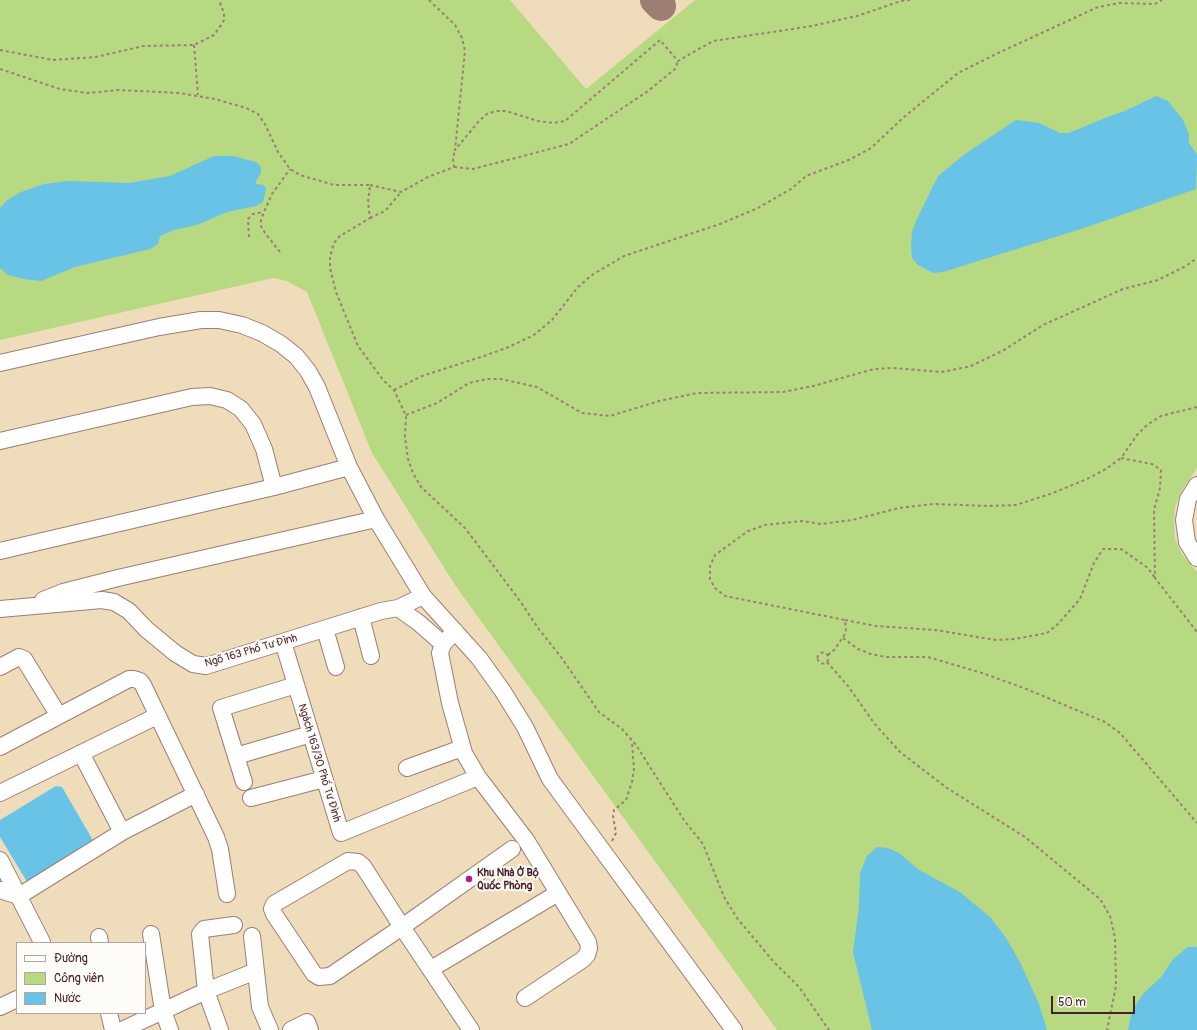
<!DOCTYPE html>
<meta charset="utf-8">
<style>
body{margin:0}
#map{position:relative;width:1197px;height:1030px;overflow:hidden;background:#efdcbb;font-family:Pangolin,sans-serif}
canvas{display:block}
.legend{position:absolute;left:16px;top:942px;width:130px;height:72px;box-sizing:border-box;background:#fdfcf7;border:1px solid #b5a4a5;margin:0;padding:5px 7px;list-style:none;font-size:12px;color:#4a1f2b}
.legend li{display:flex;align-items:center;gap:8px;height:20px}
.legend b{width:20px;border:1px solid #b5a4a5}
.scale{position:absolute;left:1051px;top:996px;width:84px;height:18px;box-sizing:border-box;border:2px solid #4a1f2b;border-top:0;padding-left:5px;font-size:12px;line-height:14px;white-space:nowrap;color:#4a1f2b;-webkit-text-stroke:3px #fdfcf7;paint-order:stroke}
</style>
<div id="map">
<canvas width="1197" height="1030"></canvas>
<ul class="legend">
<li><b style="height:5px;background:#fff"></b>Đường</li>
<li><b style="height:11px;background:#b6d981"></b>Công viên</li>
<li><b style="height:11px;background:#68c3e6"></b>Nước</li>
</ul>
<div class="scale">50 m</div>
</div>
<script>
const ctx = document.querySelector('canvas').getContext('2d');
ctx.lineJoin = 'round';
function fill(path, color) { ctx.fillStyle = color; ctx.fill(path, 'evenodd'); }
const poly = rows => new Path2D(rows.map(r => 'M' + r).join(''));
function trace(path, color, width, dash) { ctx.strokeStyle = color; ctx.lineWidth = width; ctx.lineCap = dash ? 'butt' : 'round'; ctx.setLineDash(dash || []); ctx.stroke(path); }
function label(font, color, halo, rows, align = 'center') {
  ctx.font = font + ' Pangolin,sans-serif'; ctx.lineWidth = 4; ctx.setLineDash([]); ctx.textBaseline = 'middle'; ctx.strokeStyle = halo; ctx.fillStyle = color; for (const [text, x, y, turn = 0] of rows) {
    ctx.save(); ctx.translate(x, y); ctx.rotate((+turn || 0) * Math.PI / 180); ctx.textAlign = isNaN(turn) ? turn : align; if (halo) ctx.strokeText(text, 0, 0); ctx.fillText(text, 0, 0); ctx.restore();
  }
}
const green = poly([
 [0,0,510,0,586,89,695,0,1197,0,1197,468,1181,492,1175,507,1174,525,1175,539,1182,554,1197,572,1197,1030,777,1030,455,585,372,453,307,292,287,281,273,278,0,340]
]);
const water = poly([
 [1156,96,1168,101,1183,120,1189,134,1189,143,1197,155,1196,189,1084,228,943,272,933,273,918,265,912,258,911,245,912,232,916,221,938,176,965,154,1016,120,1039,123,1060,133,1069,133,1105,118,1125,111],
 [214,156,233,156,256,162,261,167,261,173,256,181,256,184,264,185,266,189,263,202,256,206,227,212,197,225,174,230,160,236,158,244,150,249,75,267,41,281,23,279,8,275,0,268,0,208,6,201,21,192,44,184,68,181,129,183,170,176],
 [56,786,62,787,95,844,29,885,0,837,0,820],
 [877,847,888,848,899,853,919,870,960,892,991,918,1006,938,1020,962,1039,1004,1047,1030,872,1030,853,952,859,907,860,873,867,856],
 [1188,947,1197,947,1197,1030,1128,1030,1132,1012,1142,995,1162,976,1173,959]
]);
const taxiway = poly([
 [655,0,661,6]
]);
const path = poly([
 [429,0,455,25,462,38,465,51,455,150,479,121,487,114,496,111,506,111,538,121,554,123,565,121,660,40,678,61,713,41,812,26,857,16,901,1,910,0],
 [194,45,198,95],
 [0,50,53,60,96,57,143,46,194,45,214,35,219,28,224,20,224,13,219,0],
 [0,69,60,89,87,93,119,90,180,93,215,99,246,108,258,114,265,124,278,152,290,169,300,175,334,185,370,185,368,202,370,218,340,236,334,243,330,257,330,268,336,292,358,346,383,380,394,390,406,416,405,437,408,459,413,473,421,487,465,528,520,601,538,628,561,657,599,712,622,729,636,745,684,820,703,844,724,897,737,918,773,961,799,987,829,1030],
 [454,167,473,169,569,144,648,91,675,69,678,61],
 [370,185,401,192,428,177,454,167,453,159,455,150],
 [370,218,385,211,401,192],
 [249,237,248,219,253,214,263,212],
 [280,252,265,233,261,226,261,219,272,194,290,169],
 [394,390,422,376,484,356,509,347,534,335,552,320,578,287,592,275,624,256,720,224,758,208,791,189,806,176,851,159,871,148,904,117,958,73,998,53,1098,7,1120,3,1155,4,1162,0],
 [1197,407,1161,416,1147,425,1137,435,1121,458,1152,464,1161,470,1160,488,1154,510,1155,578,1197,632],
 [406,415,437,403,469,383,487,379,501,379,537,387,582,413,610,416,659,401,697,393,783,392,813,386,874,369,893,368,942,372,971,366,1004,350,1043,325,1123,289,1158,280,1186,266,1197,258],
 [845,620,876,626,935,630,996,640,1015,639,1047,633,1058,624,1080,599,1094,563,1103,549,1121,549,1148,568,1155,578],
 [843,638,858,649,871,654,886,657,928,657,982,673,1024,688,1105,722,1120,733,1197,823],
 '817.5 658a5.5 5.5 0 1 1 11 0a5.5 5.5 0 1 1-11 0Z',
 [828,655,834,650,844,636,846,630,845,620,725,596,715,588,710,579,710,566,715,555,748,531,765,525,802,521,821,524,852,520,899,508,933,504,988,506,1016,505,1053,493,1087,479,1106,469,1121,458],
 [827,662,848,686,874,723,900,752,947,788,1025,837,1100,899,1110,916,1115,938,1116,986,1107,1030],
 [612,841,616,833,613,816,614,810,626,800,632,782,634,769,632,743]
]);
const minor = poly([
 [0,363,159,327,201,320,219,320,242,325,262,333,281,344,296,356,308,371,317,387,349,467,376,519,423,596,479,658,502,690,525,727,550,779,734,1030],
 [0,441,192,397,210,396,227,400,241,409,253,424,264,449,274,487],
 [1197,485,1188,499,1184,520,1187,542,1197,558],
 [0,551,274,487,349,467],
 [43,600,63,592,118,578,376,519],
 [398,608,419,623,443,644],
 [0,609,102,600,114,602,129,611,146,629,175,653,193,664,206,666,381,611,398,608,423,596],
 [361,617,371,656],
 [325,629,336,667],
 [455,631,443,644,440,653,450,703,464,753,478,777,526,840,588,942,589,948,587,955,582,960,525,998],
 [283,642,341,833,478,777],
 [0,667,19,657,24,659,59,716],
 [0,747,129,679,134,679,140,681,143,685,216,837,220,849,227,894],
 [81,753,122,832],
 [236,756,311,734],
 [407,768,462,748],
 [244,782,221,708,296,685],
 [0,793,157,716],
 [251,798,324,779],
 [0,860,42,942],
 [0,890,19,896,122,832,196,794],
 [151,934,163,1011,170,1030],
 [252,936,260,1007,270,1030],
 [99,937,100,943],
 [431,969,558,893],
 [0,1007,17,999],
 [109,1013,113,1030],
 [122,1030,206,991,256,971],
 [220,1030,206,991,200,934,204,929,234,925],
 [291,1030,307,1022,310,1030],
 [471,1030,402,927,363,866,358,862,348,861,274,904,272,909,274,914,314,974,319,977,330,976,402,927,512,849]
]);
const markers = [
 [469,879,4,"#b5179e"]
];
const streetNames = [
 ["Ngõ 163 Phố Tư Đình",251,651,-16],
 ["Ngách 163/30 Phố Tư Đình",319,763,73]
];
const poiNames = [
 ["Khu Nhà Ở Bộ",477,873],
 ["Quốc Phòng",477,886]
];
fill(green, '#b6d981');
fill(water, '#68c3e6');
trace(taxiway, '#9c7e73', 30);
trace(minor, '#9c7e73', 18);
trace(path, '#9c7e73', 2, [3, 3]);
trace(minor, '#fff', 16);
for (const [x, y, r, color] of markers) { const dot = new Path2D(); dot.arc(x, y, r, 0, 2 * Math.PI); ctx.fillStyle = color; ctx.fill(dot); trace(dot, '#fdfcf7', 1.5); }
label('11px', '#4a1f2b', '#fdfcf7', streetNames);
label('bold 11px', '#4a1f2b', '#fdfcf7', poiNames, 'left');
</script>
